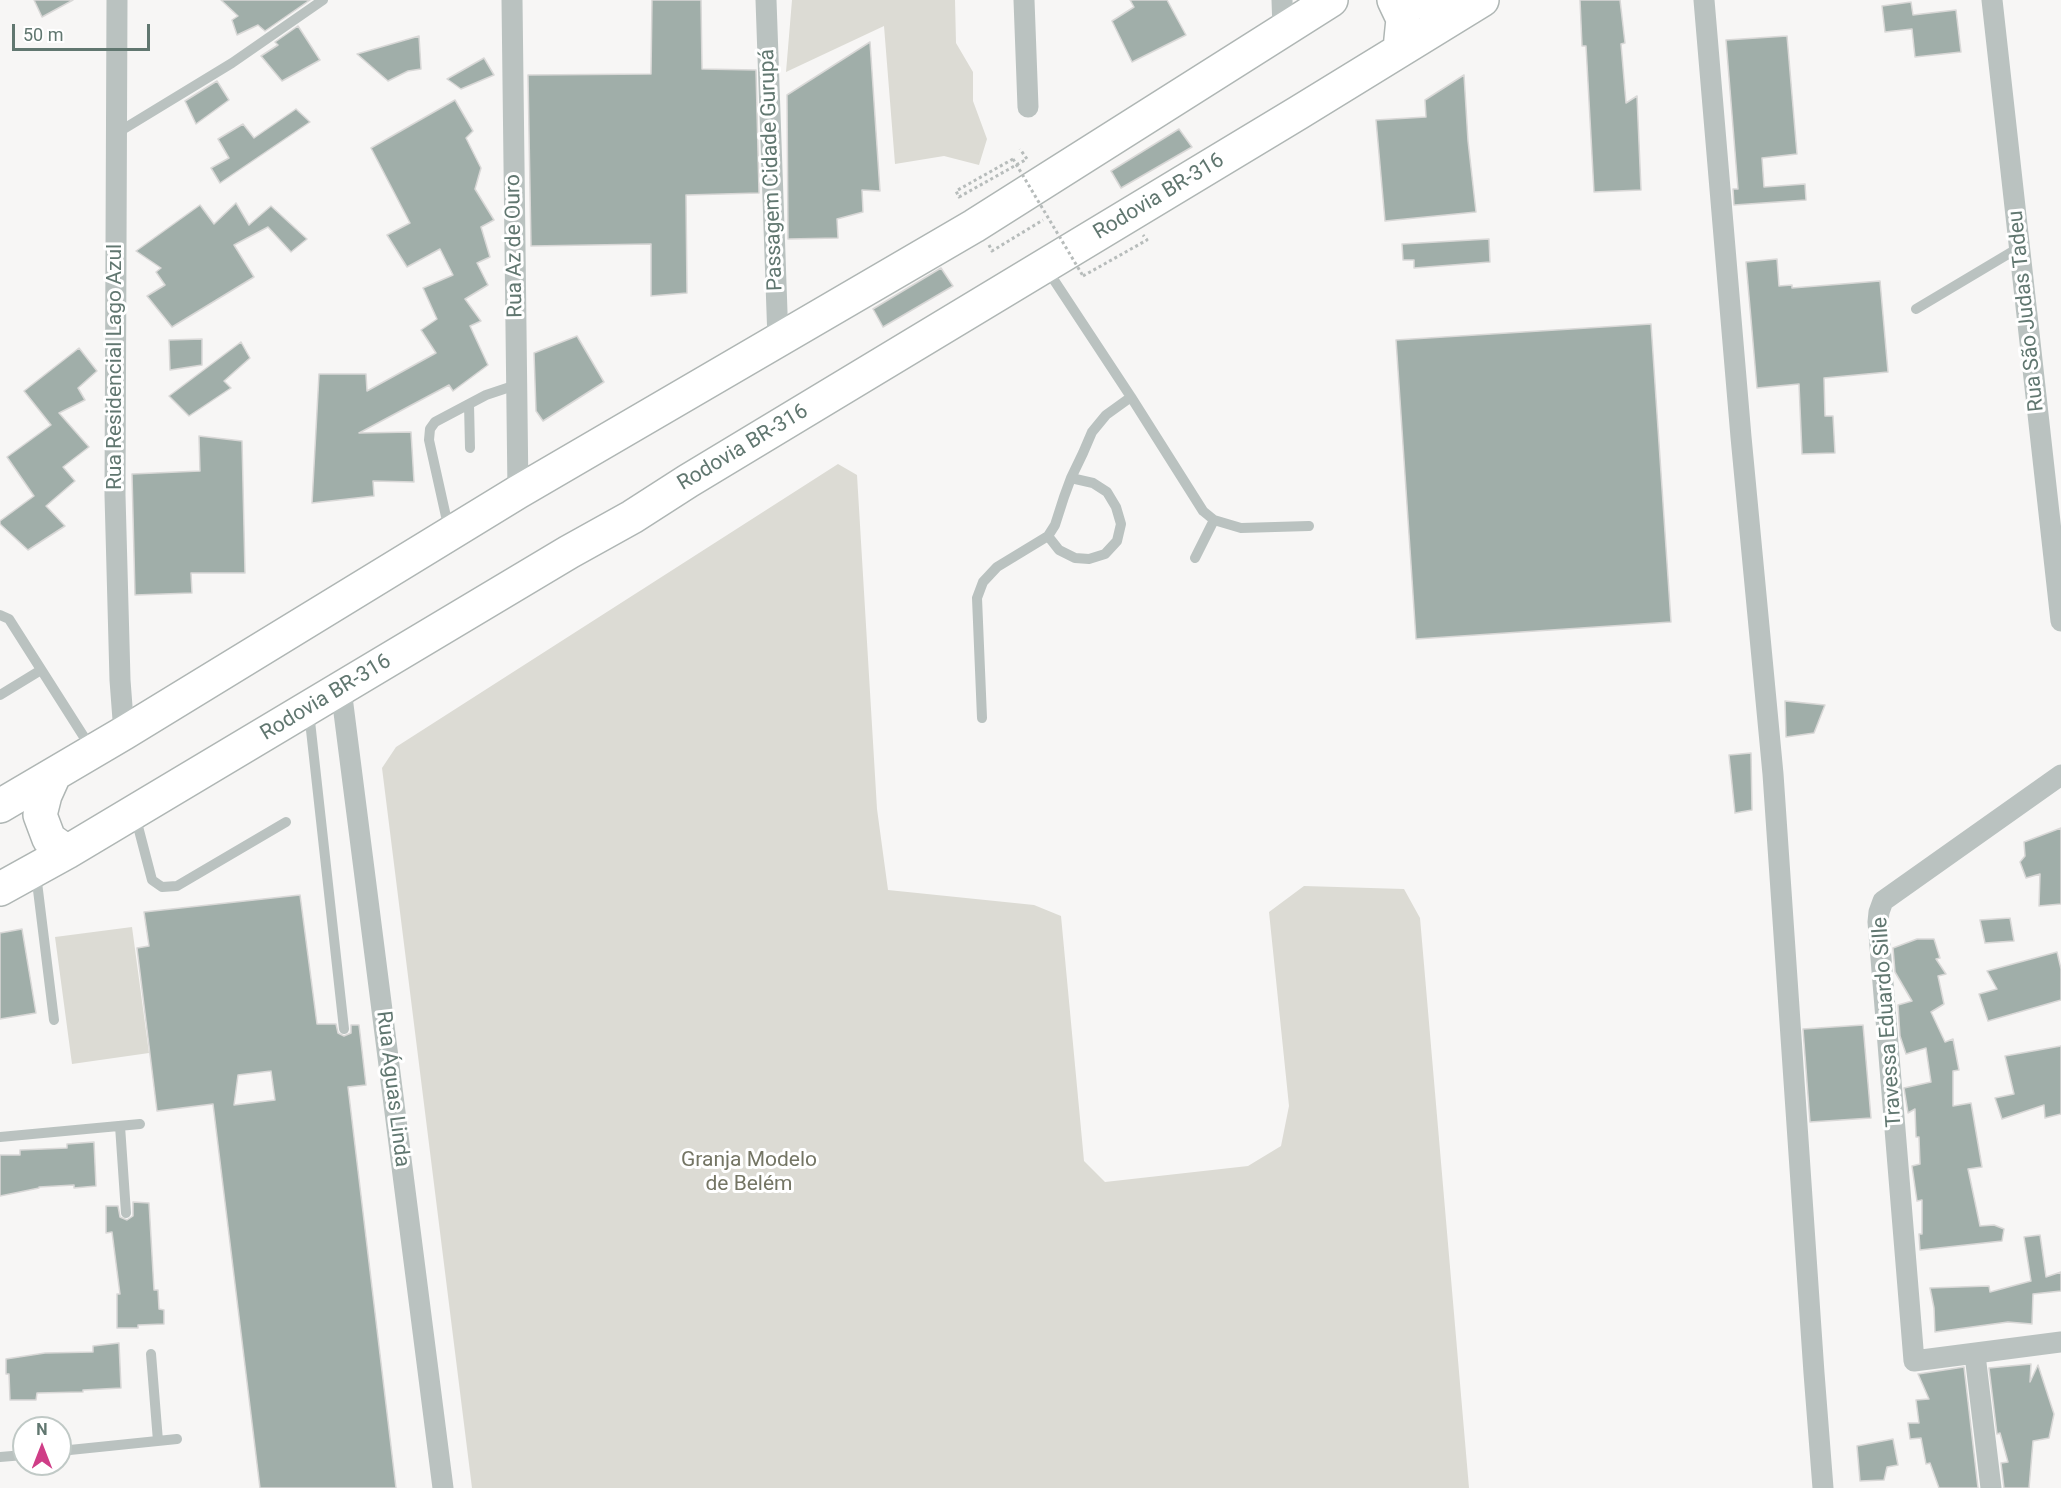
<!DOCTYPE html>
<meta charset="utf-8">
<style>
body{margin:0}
#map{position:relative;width:2061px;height:1488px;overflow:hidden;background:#f7f6f5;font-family:Roboto,sans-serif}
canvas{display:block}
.north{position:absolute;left:12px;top:1416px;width:60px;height:60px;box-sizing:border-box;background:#fff;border:2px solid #c0c9c6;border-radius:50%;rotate:0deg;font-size:16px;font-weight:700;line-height:24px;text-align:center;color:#617770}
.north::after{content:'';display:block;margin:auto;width:21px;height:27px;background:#cf3e87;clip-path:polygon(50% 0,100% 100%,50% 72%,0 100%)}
.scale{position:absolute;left:12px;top:24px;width:138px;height:27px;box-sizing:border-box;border:3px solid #617770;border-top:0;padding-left:8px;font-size:18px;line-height:21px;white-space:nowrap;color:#617770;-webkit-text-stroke:4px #fff;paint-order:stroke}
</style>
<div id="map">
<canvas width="2061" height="1488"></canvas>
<div class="north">N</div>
<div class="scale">50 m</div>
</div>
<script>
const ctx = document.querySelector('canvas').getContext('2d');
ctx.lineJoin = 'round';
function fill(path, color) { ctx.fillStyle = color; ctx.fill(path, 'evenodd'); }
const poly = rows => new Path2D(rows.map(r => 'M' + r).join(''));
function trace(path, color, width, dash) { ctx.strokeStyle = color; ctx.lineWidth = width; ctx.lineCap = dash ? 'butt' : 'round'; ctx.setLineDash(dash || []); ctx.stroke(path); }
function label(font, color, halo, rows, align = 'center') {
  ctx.font = font + ' Roboto,sans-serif'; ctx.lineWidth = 6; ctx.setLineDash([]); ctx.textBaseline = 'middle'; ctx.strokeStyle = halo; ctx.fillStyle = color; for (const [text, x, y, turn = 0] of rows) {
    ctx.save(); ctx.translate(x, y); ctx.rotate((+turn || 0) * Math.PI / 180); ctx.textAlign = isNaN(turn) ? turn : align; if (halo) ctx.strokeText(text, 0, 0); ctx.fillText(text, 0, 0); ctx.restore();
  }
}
const green = poly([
 [792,0,955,0,956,43,973,72,973,101,987,139,979,165,944,156,895,164,884,26,786,72],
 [838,464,857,475,877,809,888,890,1034,905,1061,916,1084,1161,1105,1182,1248,1166,1281,1146,1289,1106,1269,912,1304,886,1404,889,1420,918,1469,1488,472,1488,382,768,396,747],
 [132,927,149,1053,72,1064,55,937]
]);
const building = poly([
 [34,0,73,0,42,17,34,0],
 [221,0,310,0,265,31,258,25,237,35,232,20,238,16,221,0],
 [652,0,701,0,702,69,756,70,759,193,686,195,687,293,651,296,651,244,531,246,528,75,651,74,652,0],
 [1130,0,1167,0,1186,35,1132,62,1112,21,1134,7,1130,0],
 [1580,0,1620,0,1625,43,1621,44,1626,103,1637,96,1641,190,1594,192,1586,46,1582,46,1580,0],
 [1911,2,1913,15,1956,10,1961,52,1915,57,1912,29,1885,32,1882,6,1911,2],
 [298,26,320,60,282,81,261,56,278,45,275,42,298,26],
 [419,36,421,69,408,71,388,81,357,54,419,36],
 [1787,36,1797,154,1762,158,1764,187,1805,184,1806,200,1734,205,1733,189,1738,189,1726,40,1787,36],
 [870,42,880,191,862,190,863,212,837,219,838,238,788,239,787,95,870,42],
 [484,58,494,75,461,89,447,79,484,58],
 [1464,75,1468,141,1476,212,1385,221,1376,120,1426,117,1425,100,1464,75],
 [217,81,229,100,196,124,185,101,217,81],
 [455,100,473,131,466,138,481,168,475,189,494,220,481,227,490,257,477,263,488,285,465,299,481,321,470,326,488,365,453,391,449,385,359,433,411,432,414,482,373,481,374,496,312,503,319,374,366,374,367,391,436,353,421,330,437,319,423,288,453,275,440,249,407,267,387,235,410,223,371,148,455,100],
 [296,109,310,122,220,183,211,168,229,158,218,139,243,124,254,138,296,109],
 [1179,129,1192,147,1121,188,1111,171,1179,129],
 [236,203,249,225,271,206,307,239,291,252,268,227,234,245,254,277,172,327,147,296,165,285,156,272,161,268,136,251,200,205,214,224,236,203],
 [1489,239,1490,262,1414,268,1414,260,1403,260,1402,244,1489,239],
 [1777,259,1779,286,1792,285,1792,288,1880,281,1888,372,1824,378,1825,416,1833,416,1835,453,1802,454,1799,384,1757,388,1746,262,1777,259],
 [941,268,953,286,883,327,873,309,941,268],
 [1651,324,1671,622,1416,639,1396,340,1651,324],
 [577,336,604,382,543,421,536,411,534,353,577,336],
 [202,339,202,365,170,370,169,340,202,339],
 [241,342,250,358,224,381,231,388,189,416,169,396,241,342],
 [79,348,97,371,78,388,85,400,59,413,89,447,63,467,75,481,46,506,65,526,28,550,0,524,0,521,34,496,7,457,51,425,24,391,79,348],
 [199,436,242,441,245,573,191,573,192,593,135,595,132,474,200,471,199,436],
 [1785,701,1825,705,1814,733,1786,737,1785,701],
 [1751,753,1752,810,1735,813,1729,755,1751,753],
 [2061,828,2061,904,2039,906,2040,874,2026,878,2020,862,2025,856,2024,842,2061,828],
 [300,895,317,1024,336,1024,338,1033,344,1036,351,1033,351,1025,359,1025,366,1085,348,1087,396,1488,260,1488,213,1104,157,1111,137,948,149,946,144,912,300,895],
 [271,1071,275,1100,234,1105,238,1075,271,1071],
 [2010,918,2014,941,1985,943,1980,920,2010,918],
 [22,929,36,1013,0,1019,0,933,22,929],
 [1917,939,1934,939,1940,958,1936,959,1946,974,1938,976,1944,1004,1931,1012,1945,1042,1953,1039,1959,1070,1953,1071,1953,1106,1971,1103,1982,1167,1968,1169,1980,1226,1994,1225,2004,1229,2002,1241,1920,1250,1919,1234,1922,1234,1922,1200,1917,1201,1912,1166,1920,1164,1919,1137,1916,1137,1915,1109,1908,1113,1904,1088,1931,1082,1926,1048,1906,1054,1900,1036,1898,1005,1912,1001,1895,972,1893,948,1917,939],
 [2057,952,2061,969,2061,1000,1988,1021,1979,994,1997,989,1987,971,2057,952],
 [1863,1025,1871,1118,1810,1122,1803,1029,1863,1025],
 [2061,1046,2061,1114,2045,1118,2044,1105,2002,1119,1995,1098,2014,1094,2005,1056,2061,1046],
 [94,1142,96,1186,74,1188,74,1185,39,1187,39,1188,0,1196,0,1155,20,1155,20,1150,67,1148,67,1144,94,1142],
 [133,1202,149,1203,154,1290,158,1290,159,1309,164,1310,164,1324,138,1325,138,1328,117,1328,117,1294,120,1294,112,1232,106,1233,106,1206,118,1206,120,1217,127,1220,133,1216,133,1202],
 [2040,1235,2046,1277,2061,1272,2061,1291,2033,1294,2032,1324,2008,1322,1935,1332,1934,1308,1930,1288,1989,1286,1990,1292,2031,1281,2024,1237,2040,1235],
 [119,1343,121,1388,83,1390,83,1392,37,1393,36,1400,10,1400,9,1374,6,1374,6,1359,45,1353,93,1352,93,1346,119,1343],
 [2031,1364,2030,1382,2038,1365,2054,1414,2049,1438,2033,1441,2029,1488,2004,1488,2001,1463,2008,1462,2000,1433,1997,1434,1989,1368,2031,1364],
 [1964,1367,1978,1488,1939,1488,1930,1463,1926,1464,1921,1438,1910,1439,1908,1423,1919,1423,1916,1400,1929,1399,1918,1374,1964,1367],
 [1893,1439,1898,1465,1887,1467,1884,1480,1860,1481,1857,1446,1893,1439]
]);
const path = poly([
 [1013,159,956,191,959,197,1027,159,1020,149],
 [989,245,992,251,1043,220],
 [1083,276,1147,240,1143,235]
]);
const service = poly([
 [117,133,232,63,323,0],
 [1046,268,1131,397],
 [1916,309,2020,247],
 [469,404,470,448],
 [1071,478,1093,483,1107,492,1116,507,1121,524,1117,541,1105,554,1089,559,1075,558,1059,550,1048,536,1055,525,1064,497,1071,478,1083,453,1092,432,1106,415,1131,397,1203,511,1214,520,1241,528,1309,526],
 [449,530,429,440,430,429,435,422,486,395,516,385],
 [1195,558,1214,520],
 [0,615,9,619,91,748],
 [0,695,41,670],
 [309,712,344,1029],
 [982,718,977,598,983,582,997,567,1048,536],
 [135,815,152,880,162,887,177,886,286,822],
 [36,874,54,1020],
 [120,1126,126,1213],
 [0,1137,140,1124],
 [151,1354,158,1441],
 [60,1451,177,1439],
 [0,1457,24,1455]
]);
const minor = poly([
 [117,0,115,495,120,680,124,733],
 [512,0,518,492],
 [766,0,778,340],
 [1024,0,1028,107],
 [1282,0,1283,30],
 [1704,0,1741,437,1773,774,1814,1373,1823,1488],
 [1992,0,2061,621],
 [341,689,443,1488],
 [2061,775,1883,901,1879,912,1878,922,1914,1361,2061,1342],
 [1975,1355,1991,1488]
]);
const trunk = poly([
 [1394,0,1403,19,1400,49],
 [1423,0,1435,10,1454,17],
 [54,775,45,795,40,815,49,839,67,852],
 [0,806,124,733,518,492,974,226,1331,0],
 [0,889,67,852,569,552,632,517,688,481,1298,113,1482,0]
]);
const pathBridge = poly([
 [1013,159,1083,276]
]);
const streetNames = [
 ["Passagem Cidade Gurupá",772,170,-92],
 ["Rodovia BR-316",1159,197,-31],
 ["Rua Az de Ouro",515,246,-91],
 ["Rua São Judas Tadeu",2027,311,-96],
 ["Rua Residencial Lago Azul",116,367,-90],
 ["Rodovia BR-316",743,448,-31],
 ["Rodovia BR-316",326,698,-31],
 ["Travessa Eduardo Sille",1888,1022,-94],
 ["Rua Águas Linda",392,1089,83]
];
const parkNames = [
 ["Granja Modelo",749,1161],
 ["de Belém",749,1185]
];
fill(green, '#dcdbd4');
fill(building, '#a0aea9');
trace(building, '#d9d8d7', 1.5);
trace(trunk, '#afb6b4', 36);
trace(path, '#b7bcbb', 3, [3, 3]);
trace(service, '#bac2c0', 10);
trace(minor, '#bac2c0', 21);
trace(trunk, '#fff', 33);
trace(pathBridge, '#b7bcbb', 3, [3, 3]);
label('21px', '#617770', '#fff', streetNames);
label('21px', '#747564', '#fff', parkNames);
</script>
